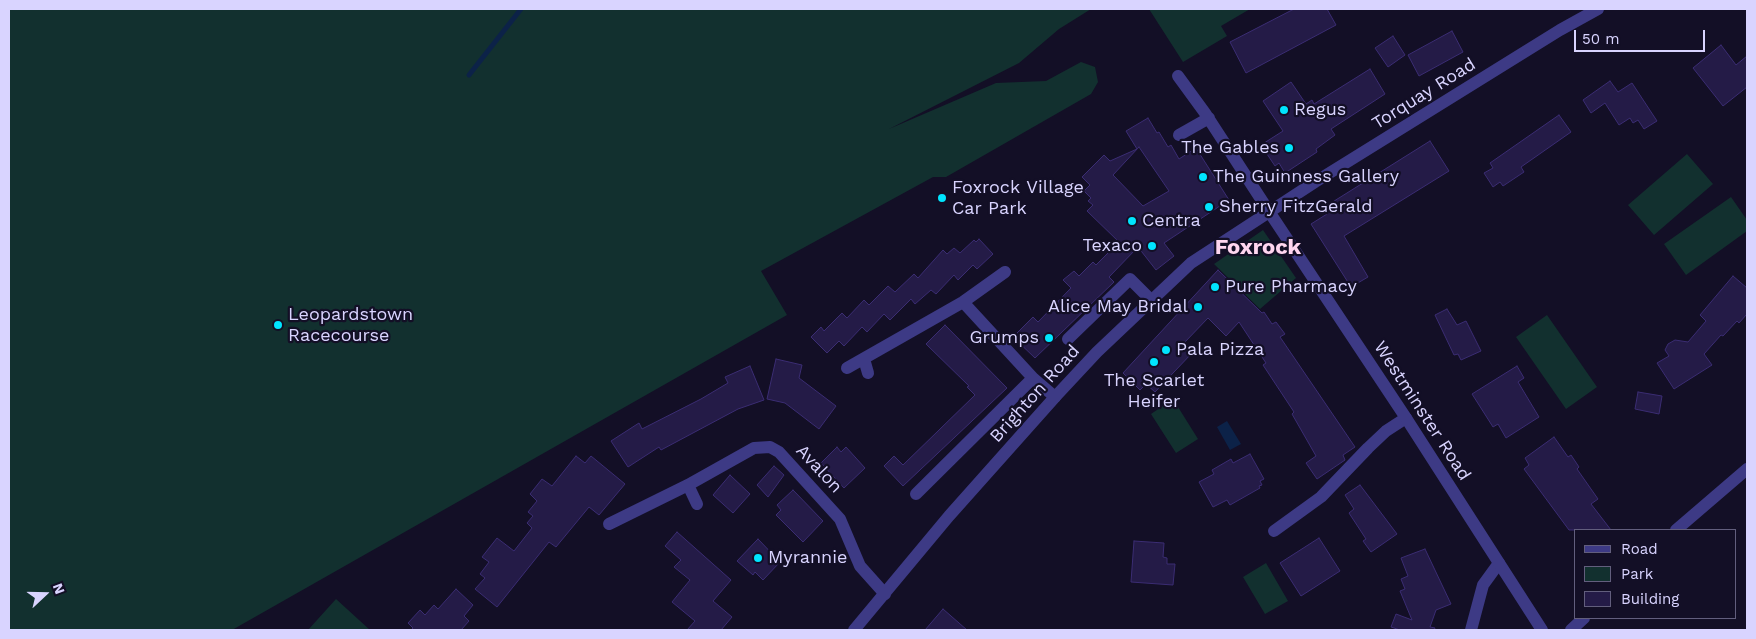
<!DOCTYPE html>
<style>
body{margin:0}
#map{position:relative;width:1756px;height:639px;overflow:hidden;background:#130f26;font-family:"Work Sans",sans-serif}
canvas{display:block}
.frame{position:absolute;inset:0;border:10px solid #d9d4ff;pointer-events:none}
.legend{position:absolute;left:1574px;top:529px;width:162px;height:90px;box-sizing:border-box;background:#130f26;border:1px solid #625e7d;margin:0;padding:6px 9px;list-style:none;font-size:15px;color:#d9d4ff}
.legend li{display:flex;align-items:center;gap:10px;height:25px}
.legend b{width:25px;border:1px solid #625e7d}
.north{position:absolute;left:20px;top:569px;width:50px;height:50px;-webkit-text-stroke:4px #130f26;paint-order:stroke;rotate:69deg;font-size:14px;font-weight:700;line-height:20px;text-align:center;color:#d9d4ff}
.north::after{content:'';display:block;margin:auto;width:18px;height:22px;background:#d9d4ff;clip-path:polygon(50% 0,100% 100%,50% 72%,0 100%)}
.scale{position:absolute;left:1574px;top:30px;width:131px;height:22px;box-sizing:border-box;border:2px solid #d9d4ff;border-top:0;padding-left:6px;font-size:15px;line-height:18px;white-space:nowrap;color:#d9d4ff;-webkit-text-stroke:4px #130f26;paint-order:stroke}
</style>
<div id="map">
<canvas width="1756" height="639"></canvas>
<div class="frame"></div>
<ul class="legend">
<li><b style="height:6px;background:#3d3a85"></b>Road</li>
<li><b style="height:14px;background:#12302f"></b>Park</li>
<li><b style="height:14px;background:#241b47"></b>Building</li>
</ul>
<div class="north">N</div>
<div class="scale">50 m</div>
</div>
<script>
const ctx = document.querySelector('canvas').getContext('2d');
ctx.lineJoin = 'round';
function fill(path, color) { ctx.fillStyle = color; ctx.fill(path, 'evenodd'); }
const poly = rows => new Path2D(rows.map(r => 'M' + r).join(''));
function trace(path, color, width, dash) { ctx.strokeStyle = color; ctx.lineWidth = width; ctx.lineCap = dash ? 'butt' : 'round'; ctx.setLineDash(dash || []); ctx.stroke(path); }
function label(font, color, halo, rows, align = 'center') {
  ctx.font = font + ' "Work Sans",sans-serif'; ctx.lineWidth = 4.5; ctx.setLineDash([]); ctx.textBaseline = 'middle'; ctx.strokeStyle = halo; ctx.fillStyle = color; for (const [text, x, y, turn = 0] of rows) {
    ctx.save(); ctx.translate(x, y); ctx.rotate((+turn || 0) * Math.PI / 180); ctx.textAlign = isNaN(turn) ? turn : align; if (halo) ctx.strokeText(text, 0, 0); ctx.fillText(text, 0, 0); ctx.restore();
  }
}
const green = poly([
 [9,9,1091,9,1059,29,1019,63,889,129,996,83,1046,81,1081,62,1095,67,1098,82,1091,94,946,177,933,177,761,271,787,315,232,630,9,630],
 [1149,9,1250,9,1221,26,1227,36,1183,62],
 [1687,154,1713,184,1654,235,1628,205],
 [1731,197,1747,220,1747,231,1686,275,1664,244],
 [1263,230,1296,278,1260,309,1214,264],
 [1547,315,1597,387,1566,409,1516,337],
 [1173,399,1198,439,1176,453,1151,414],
 [1266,563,1288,601,1265,614,1243,577],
 [336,599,370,630,308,630]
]);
const water = poly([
 [1227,421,1241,444,1230,450,1217,427]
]);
const stream = poly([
 [469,75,521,9]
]);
const building = poly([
 [1294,9,1327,9,1336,25,1246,73,1230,42,1294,9],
 [1452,31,1463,52,1419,76,1408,55,1452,31],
 [1393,36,1405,55,1388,67,1375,48,1393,36],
 [1721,45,1736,65,1747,56,1747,87,1723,106,1693,68,1721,45],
 [1370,69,1385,94,1331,129,1335,135,1316,149,1317,152,1285,173,1279,163,1275,166,1261,145,1283,131,1263,101,1291,82,1306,104,1312,100,1314,104,1370,69],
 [1610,81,1618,92,1632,83,1657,121,1644,129,1638,120,1633,123,1630,118,1619,125,1605,103,1591,113,1583,100,1610,81],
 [1559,115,1571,132,1521,167,1524,172,1503,186,1500,182,1493,187,1484,173,1493,168,1490,163,1559,115],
 [1148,118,1157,133,1159,132,1168,147,1171,145,1179,159,1196,148,1229,200,1164,243,1174,256,1156,270,1138,247,1109,277,1114,282,1035,358,1013,337,1033,317,1038,322,1071,288,1063,280,1074,271,1079,276,1093,262,1096,265,1119,242,1087,211,1093,205,1088,201,1091,198,1084,191,1090,185,1082,177,1104,155,1110,161,1137,149,1126,131,1148,118],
 [1139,147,1169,191,1143,206,1113,175,1139,147],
 [1430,141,1449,171,1344,236,1368,277,1351,287,1311,224,1327,214,1323,208,1430,141],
 [979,239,993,254,977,269,973,265,958,280,954,275,936,294,931,290,915,304,911,299,890,320,884,314,867,332,862,327,844,346,839,341,827,353,811,337,821,327,824,331,842,313,847,318,864,300,869,305,888,286,895,292,914,274,918,278,943,250,947,254,954,248,960,253,974,240,976,242,979,239],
 [1218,270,1262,313,1264,312,1272,324,1276,322,1285,334,1280,337,1355,447,1343,455,1345,460,1317,479,1306,463,1316,456,1292,414,1294,412,1263,365,1266,363,1239,322,1226,336,1208,318,1184,343,1193,352,1155,392,1146,384,1140,390,1123,373,1218,270],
 [1733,276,1747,288,1747,314,1739,323,1737,321,1723,336,1721,335,1704,354,1712,365,1674,389,1657,363,1669,356,1665,350,1668,344,1675,340,1688,342,1706,321,1700,315,1733,276],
 [1447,309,1457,325,1466,321,1481,351,1461,360,1458,354,1454,355,1435,315,1447,309],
 [945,325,1007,388,903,486,884,466,894,456,903,465,975,395,967,387,969,386,926,344,945,325],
 [776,359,802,365,799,378,836,406,819,429,785,403,767,399,776,359],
 [750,366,764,400,738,409,661,450,659,447,628,467,611,441,639,423,642,429,701,399,728,383,725,377,750,366],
 [1517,366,1524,378,1518,382,1539,417,1506,438,1498,424,1493,427,1472,394,1517,366],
 [1638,392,1662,396,1659,414,1635,409,1638,392],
 [1554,437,1568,457,1571,455,1579,467,1577,469,1598,499,1591,504,1611,530,1569,530,1524,469,1529,465,1525,458,1554,437],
 [837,447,841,452,846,447,865,468,844,488,821,463,837,447],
 [1250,454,1264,479,1260,481,1262,485,1259,486,1260,488,1230,505,1227,500,1213,507,1199,482,1214,474,1212,470,1231,459,1233,463,1250,454],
 [576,456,585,463,591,456,625,484,599,515,589,507,556,547,549,542,497,607,475,589,485,578,480,574,489,562,482,557,497,538,514,551,532,528,527,523,533,516,528,512,537,501,530,494,542,479,552,486,576,456],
 [774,466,784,475,768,497,757,485,774,466],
 [730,475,750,494,733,513,713,495,730,475],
 [1360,485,1397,534,1371,552,1363,541,1366,539,1349,513,1354,509,1345,495,1360,485],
 [793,490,823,521,803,542,776,515,781,510,777,505,793,490],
 [677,532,731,580,713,601,732,617,721,630,687,630,695,621,672,602,690,580,674,567,681,560,665,546,677,532],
 [1319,538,1340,571,1301,596,1280,563,1319,538],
 [758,539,780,562,763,580,755,572,753,575,737,561,758,539],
 [1134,541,1164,543,1163,557,1167,558,1167,564,1175,564,1173,585,1131,582,1134,541],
 [1425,549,1451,604,1436,610,1430,627,1435,628,1434,630,1400,630,1391,627,1396,614,1412,620,1400,591,1405,589,1401,579,1408,576,1401,558,1425,549],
 [456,589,473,605,464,616,469,621,461,630,411,630,413,628,408,623,420,610,425,615,434,605,438,609,456,589],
 [943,609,967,630,925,630,943,609]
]);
const minor = poly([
 [1178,76,1205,113,1270,213],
 [1179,135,1209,118],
 [963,302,1033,378,1055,397],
 [1068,339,1130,279,1151,300],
 [864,359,868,373],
 [847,368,963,302,1005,272],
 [688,485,697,504],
 [916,494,1033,378],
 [609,524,688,485,754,448,770,447,779,452,840,519,860,566,885,594],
 [1676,530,1747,469],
 [1274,531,1321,497,1368,448,1386,431,1406,418],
 [1471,630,1483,585,1499,563],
 [1571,630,1584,618]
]);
const tertiary = poly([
 [1270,213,1406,418,1542,630],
 [854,630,949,516,1055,397,1097,352,1191,263,1315,182,1560,30,1598,9]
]);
const markers = [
 [1284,110,5,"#00e5ff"],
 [1289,148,5,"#00e5ff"],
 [1203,177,5,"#00e5ff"],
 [942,198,5,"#00e5ff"],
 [1209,207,5,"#00e5ff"],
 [1132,221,5,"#00e5ff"],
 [1152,246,5,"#00e5ff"],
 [1215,287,5,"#00e5ff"],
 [1198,307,5,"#00e5ff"],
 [278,325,5,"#00e5ff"],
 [1049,338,5,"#00e5ff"],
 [1166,350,5,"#00e5ff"],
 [1154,362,5,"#00e5ff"],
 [758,558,5,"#00e5ff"]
];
const streetNames = [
 ["Torquay Road",1424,94,-32],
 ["Brighton Road",1035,394,-48],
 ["Westminster Road",1422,411,57],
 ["Avalon",819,469,47]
];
const poiNames = [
 ["Regus",1294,110],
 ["The Gables",1279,148,"right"],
 ["The Guinness Gallery",1213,177],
 ["Foxrock Village",952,188],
 ["Car Park",952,209],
 ["Sherry FitzGerald",1219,207],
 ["Centra",1142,221],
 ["Texaco",1142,246,"right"],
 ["Pure Pharmacy",1225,287],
 ["Alice May Bridal",1188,307,"right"],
 ["Leopardstown",288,315],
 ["Racecourse",288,336],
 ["Grumps",1039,338,"right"],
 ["Pala Pizza",1176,350],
 ["The Scarlet",1154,381,"center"],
 ["Heifer",1154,402,"center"],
 ["Myrannie",768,558]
];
const districtNames = [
 ["Foxrock",1258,248]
];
fill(green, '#12302f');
fill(water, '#0c2248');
trace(stream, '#0c2248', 5);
fill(building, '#241b47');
trace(building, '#3b2d73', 1);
trace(minor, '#3d3a85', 12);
trace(tertiary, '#3d3a85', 12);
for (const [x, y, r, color] of markers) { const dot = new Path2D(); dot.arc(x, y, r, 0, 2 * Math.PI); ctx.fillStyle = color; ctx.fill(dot); trace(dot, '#130f26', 2); }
label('18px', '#d9d4ff', '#130f26', streetNames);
label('18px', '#d9d4ff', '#130f26', poiNames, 'left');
label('bold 22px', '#ffd6f0', '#130f26', districtNames);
</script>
